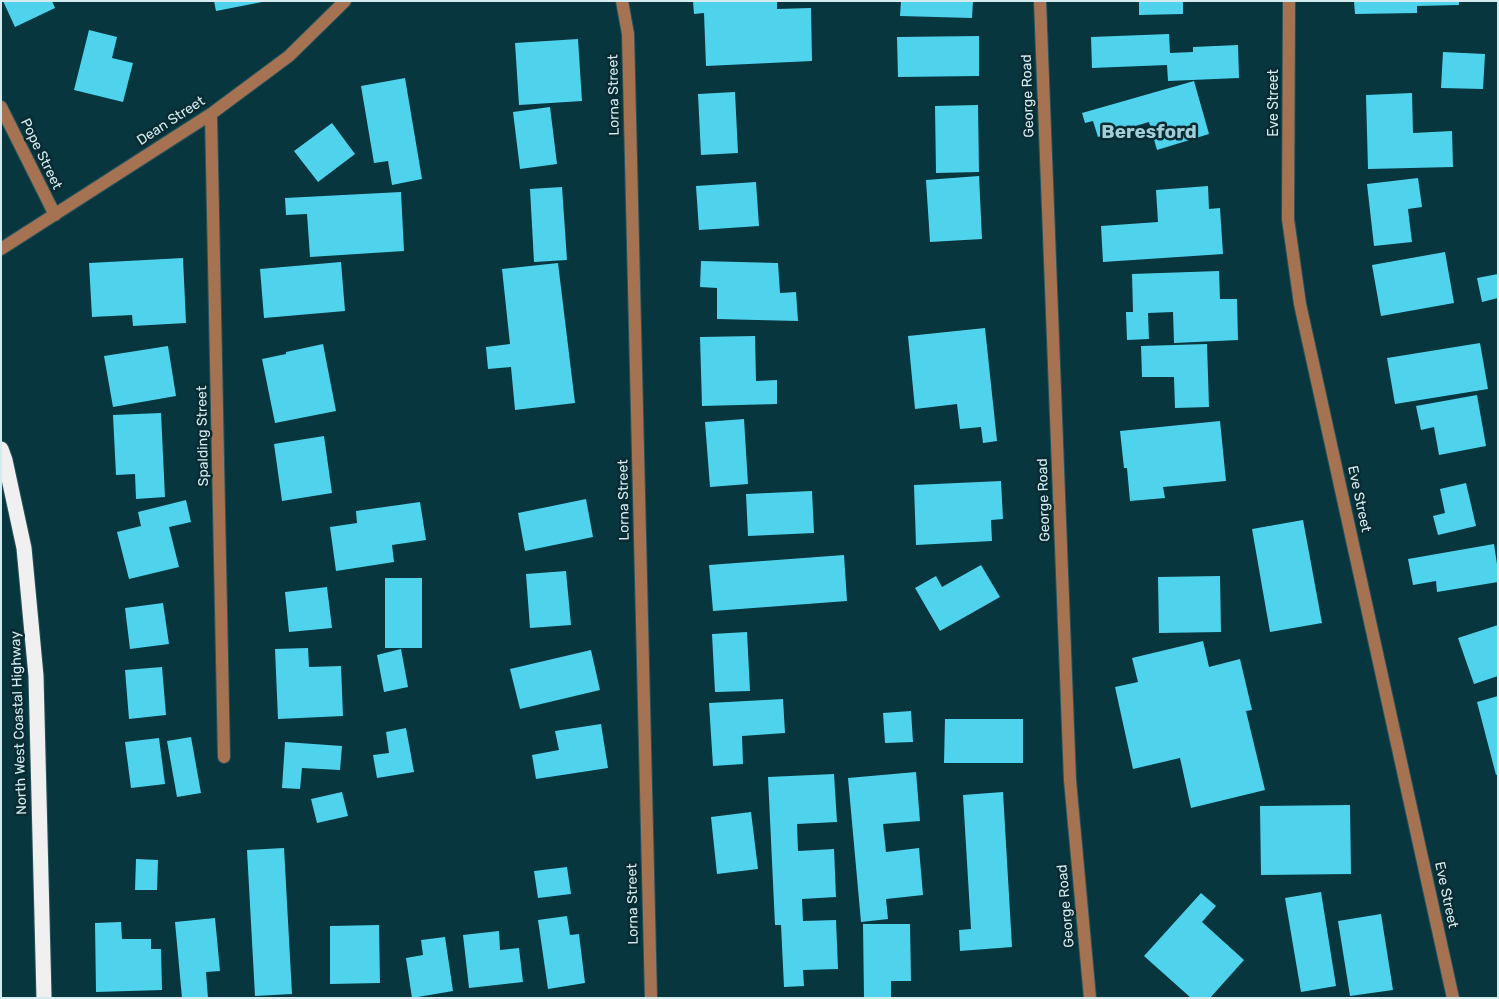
<!DOCTYPE html>
<style>
body{margin:0}
#map{position:relative;width:1499px;height:999px;overflow:hidden;background:#07363f;font-family:Rubik,sans-serif}
canvas{display:block}
.frame{position:absolute;inset:0;border:2px solid #d4ebf0;pointer-events:none}
</style>
<div id="map">
<canvas width="1499" height="999"></canvas>
<div class="frame"></div>
</div>
<script>
const ctx = document.querySelector('canvas').getContext('2d');
ctx.lineJoin = 'round';
function fill(path, color) { ctx.fillStyle = color; ctx.fill(path, 'evenodd'); }
const poly = rows => new Path2D(rows.map(r => 'M' + r).join(''));
function trace(path, color, width, dash) { ctx.strokeStyle = color; ctx.lineWidth = width; ctx.lineCap = dash ? 'butt' : 'round'; ctx.setLineDash(dash || []); ctx.stroke(path); }
function label(font, color, halo, rows, align = 'center') {
  ctx.font = font + ' Rubik,sans-serif'; ctx.lineWidth = 5; ctx.setLineDash([]); ctx.textBaseline = 'middle'; ctx.strokeStyle = halo; ctx.fillStyle = color; for (const [text, x, y, turn = 0] of rows) {
    ctx.save(); ctx.translate(x, y); ctx.rotate((+turn || 0) * Math.PI / 180); ctx.textAlign = isNaN(turn) ? turn : align; if (halo) ctx.strokeText(text, 0, 0); ctx.fillText(text, 0, 0); ctx.restore();
  }
}
const building = poly([
 [3,1,52,1,55,8,15,27],
 [214,1,262,1,262,2,216,11],
 [693,1,777,1,777,9,811,8,812,61,706,66,704,13,694,14],
 [901,1,973,1,972,18,900,16],
 [1139,1,1183,1,1183,14,1139,15],
 [1354,1,1459,1,1459,5,1417,6,1417,13,1355,14],
 [89,30,117,37,112,58,133,63,123,102,74,90],
 [1169,34,1170,53,1193,52,1193,47,1238,45,1239,78,1168,81,1167,65,1092,68,1091,37],
 [979,36,979,76,898,77,897,37],
 [578,39,582,101,519,105,515,43],
 [1443,52,1485,54,1483,89,1441,88],
 [405,78,422,179,392,185,388,161,374,163,361,86],
 [1194,81,1209,134,1157,150,1149,122,1098,137,1093,121,1085,123,1082,113],
 [735,92,738,153,701,155,698,94],
 [1412,93,1413,133,1452,131,1453,167,1368,169,1366,95],
 [978,105,979,172,936,173,935,106],
 [550,107,557,164,520,169,513,112],
 [332,123,355,154,318,182,294,151],
 [979,176,982,239,930,242,926,180],
 [1418,178,1422,207,1408,209,1412,242,1374,246,1367,184],
 [756,182,759,226,699,230,696,186],
 [1208,186,1209,209,1220,208,1223,254,1103,262,1101,226,1158,222,1156,190],
 [562,187,567,260,534,262,530,189],
 [401,192,404,251,310,257,307,214,286,215,285,198],
 [1445,252,1454,303,1381,316,1372,265],
 [183,258,186,323,133,326,132,315,92,317,89,263],
 [701,261,778,263,780,293,796,292,798,321,717,319,717,288,700,287],
 [341,262,345,311,264,318,260,269],
 [558,263,575,403,515,410,511,367,488,369,486,347,510,344,502,269],
 [1219,271,1220,299,1237,299,1238,340,1174,343,1173,312,1148,313,1149,339,1127,340,1126,312,1133,312,1132,274],
 [1498,274,1498,298,1482,302,1477,278],
 [985,328,997,441,983,443,981,427,960,429,957,404,915,409,908,336],
 [755,336,756,381,777,380,777,404,702,406,700,337],
 [1480,343,1488,389,1395,404,1387,358],
 [323,344,336,411,275,423,262,359,286,354,286,352],
 [1207,344,1209,407,1175,408,1174,377,1142,377,1141,346],
 [168,346,176,396,113,407,104,356],
 [1477,395,1486,446,1439,455,1434,427,1421,430,1416,406],
 [161,413,165,497,136,499,135,474,116,475,113,415],
 [744,419,748,484,710,487,705,422],
 [1220,421,1226,481,1163,487,1165,498,1130,501,1127,468,1124,468,1120,431],
 [324,436,332,493,282,501,274,444],
 [1001,481,1003,519,991,520,992,541,916,545,914,485],
 [1466,483,1476,526,1438,535,1433,516,1445,513,1440,489],
 [812,491,814,533,748,536,746,494],
 [586,499,593,537,525,551,518,513],
 [186,500,191,522,169,527,179,567,129,579,117,532,141,526,138,512],
 [420,502,426,540,392,545,394,562,336,571,330,527,357,523,356,511],
 [1303,520,1322,623,1270,632,1252,529],
 [1494,544,1498,571,1498,582,1437,592,1436,581,1413,585,1408,559],
 [844,555,847,601,713,611,709,565],
 [981,565,1000,597,940,631,915,588,936,576,942,587],
 [566,571,571,625,530,628,526,574],
 [1220,576,1221,632,1159,633,1158,577],
 [385,578,422,578,422,648,385,648],
 [327,587,332,628,289,632,285,592],
 [163,603,169,644,130,649,125,608],
 [1498,625,1498,676,1474,684,1458,638],
 [747,632,750,691,715,692,712,634],
 [1203,641,1209,667,1240,659,1252,710,1246,711,1265,790,1191,808,1180,758,1133,769,1115,687,1138,682,1132,658],
 [308,648,309,667,341,666,343,716,278,719,275,649],
 [401,649,408,687,384,692,377,655],
 [591,650,600,690,520,709,510,669],
 [162,667,166,715,129,719,125,670],
 [1498,696,1498,774,1496,775,1477,702],
 [783,699,785,733,742,736,743,764,713,766,709,703],
 [911,711,913,742,885,743,883,713],
 [945,719,1023,719,1023,763,944,763],
 [601,724,608,768,536,779,532,755,559,750,555,731],
 [406,728,414,772,377,778,373,755,389,753,386,732],
 [191,737,201,793,177,797,167,741],
 [159,738,165,784,131,788,125,742],
 [285,742,342,746,340,770,302,768,300,789,282,788],
 [916,772,920,821,883,824,886,852,919,848,923,895,886,899,888,919,861,922,848,778],
 [834,774,837,822,797,824,798,851,834,849,836,897,802,899,803,921,836,920,838,969,803,970,804,986,784,987,781,925,775,925,768,777],
 [342,792,348,816,317,823,311,799],
 [1003,792,1012,947,960,951,959,930,971,929,963,795],
 [1350,805,1351,874,1261,875,1260,806],
 [751,812,758,869,717,874,711,817],
 [284,848,292,994,255,996,247,850],
 [136,859,158,860,157,890,135,890],
 [567,867,571,894,538,898,534,871],
 [1321,892,1336,986,1301,992,1285,898],
 [1201,893,1216,906,1202,922,1244,960,1210,998,1191,998,1144,956],
 [1381,914,1393,990,1350,996,1338,921],
 [567,916,570,935,579,934,585,983,548,989,538,920],
 [215,918,220,971,206,972,208,998,182,998,175,922],
 [121,922,122,939,151,939,151,949,161,949,162,990,96,992,95,923],
 [863,924,910,924,911,981,891,981,891,998,864,998],
 [379,925,380,983,330,984,330,926],
 [499,931,500,950,519,948,523,982,469,988,463,935],
 [445,937,453,991,412,998,406,958,423,955,421,940]
]);
const minor = poly([
 [622,1,628,34,651,998],
 [1040,1,1070,780,1090,998],
 [1289,1,1288,219,1300,304,1453,998],
 [1,107,55,215],
 [211,114,224,757],
 [1,249,211,114,289,56,345,1]
]);
const highway = poly([
 [1,449,5,460,24,548,36,676,44,998]
]);
const streetNames = [
 ["Lorna Street",614,95,-91],
 ["George Road",1028,96,-92],
 ["Eve Street",1274,103,-90],
 ["Dean Street",171,121,-33],
 ["Pope Street",41,154,64],
 ["Spalding Street",203,436,-91],
 ["Eve Street",1359,499,78],
 ["Lorna Street",624,500,-91],
 ["George Road",1044,500,-92],
 ["North West Coastal Highway",19,723,-92],
 ["Eve Street",1446,895,78],
 ["Lorna Street",633,904,-91],
 ["George Road",1066,906,-95]
];
const districtNames = [
 ["Beresford",1149,133]
];
fill(building, '#4fd3ed');
trace(minor, '#28535b', 14);
trace(highway, '#28535b', 17);
trace(minor, '#a67352', 12);
trace(highway, '#f0f0f0', 15);
label('14px', '#d4ebf0', '#092b32', streetNames);
label('bold 19px', '#a1ced9', '#092b32', districtNames);
</script>
